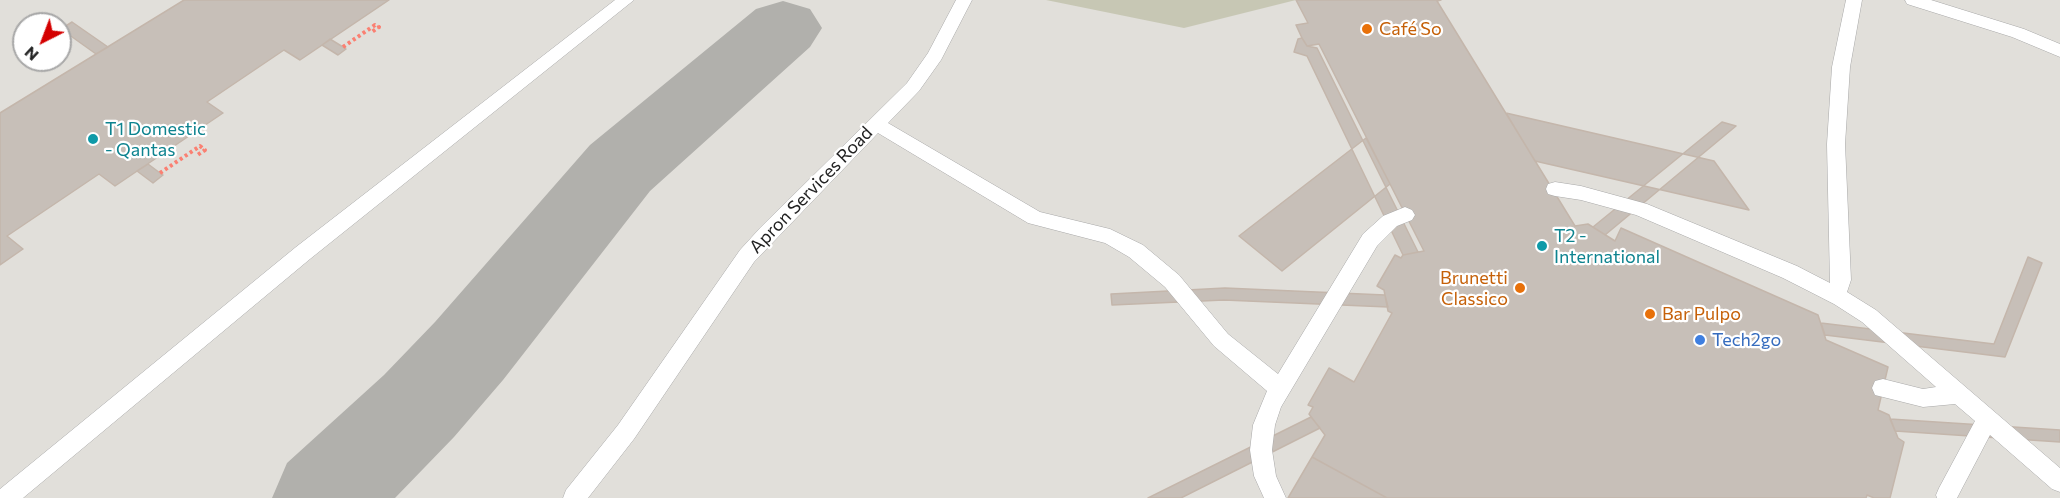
<!DOCTYPE html>
<meta charset="utf-8">
<style>
body{margin:0}
#map{position:relative;width:2060px;height:498px;overflow:hidden;background:#f2efe9;font-family:Commissioner,sans-serif}
canvas{display:block}
.north{position:absolute;left:12px;top:12px;width:60px;height:60px;box-sizing:border-box;background:#fff;border:2px solid #a7a7a7;border-radius:50%;rotate:222deg;font-size:16px;font-weight:700;line-height:24px;text-align:center;color:#222}
.north::after{content:'';display:block;margin:auto;width:21px;height:27px;background:#d40000;clip-path:polygon(50% 0,100% 100%,50% 72%,0 100%)}
</style>
<div id="map">
<canvas width="2060" height="498"></canvas>
<div class="north">N</div>
</div>
<script>
const ctx = document.querySelector('canvas').getContext('2d');
ctx.lineJoin = 'round';
function fill(path, color) { ctx.fillStyle = color; ctx.fill(path, 'evenodd'); }
const poly = rows => new Path2D(rows.map(r => 'M' + r).join(''));
function trace(path, color, width, dash) { ctx.strokeStyle = color; ctx.lineWidth = width; ctx.lineCap = dash ? 'butt' : 'round'; ctx.setLineDash(dash || []); ctx.stroke(path); }
function label(font, color, halo, rows, align = 'center') {
  ctx.font = font + ' Commissioner,sans-serif'; ctx.lineWidth = 4.5; ctx.setLineDash([]); ctx.textBaseline = 'middle'; ctx.strokeStyle = halo; ctx.fillStyle = color; for (const [text, x, y, turn = 0] of rows) {
    ctx.save(); ctx.translate(x, y); ctx.rotate((+turn || 0) * Math.PI / 180); ctx.textAlign = isNaN(turn) ? turn : align; if (halo) ctx.strokeText(text, 0, 0); ctx.fillText(text, 0, 0); ctx.restore();
  }
}
const airport = poly([
 [0,0,2060,0,2060,498,0,498],
 [24,24,60,24,60,60,24,60]
]);
const construction = poly([
 [1046,0,1296,0,1184,28]
]);
const taxiway = poly([
 [783,1,810,9,822,28,810,47,650,191,503,380,454,437,395,498,272,498,287,463,384,375,435,322,590,145,756,9,783,1]
]);
const building = poly([
 [184,0,389,0,300,60,284,50,207,102,223,113,115,186,99,174,7,236,23,249,0,265,0,113,184,0],
 [1296,0,1441,0,1437,1,1575,226,1588,224,1615,241,1621,228,1818,315,1826,340,1888,367,1878,410,1889,415,1898,438,1904,442,1890,498,1874,498,1867,495,1866,498,1387,498,1312,457,1325,435,1309,414,1313,407,1308,405,1329,368,1354,382,1392,313,1388,311,1384,290,1377,286,1395,255,1401,258,1403,255,1424,251,1319,44,1307,46,1302,38,1296,25,1308,23,1296,0],
 [72,22,108,47,96,54,61,29,72,22],
 [1302,38,1307,46,1317,48,1418,252,1403,255,1307,56,1294,52,1298,39,1302,38],
 [330,39,343,47,346,49,338,55,322,45,330,39],
 [1506,113,1714,161,1749,210,1535,161,1506,113],
 [1722,122,1736,126,1605,235,1593,227,1722,122],
 [1366,138,1390,184,1282,271,1239,236,1366,138],
 [148,164,160,173,163,175,153,183,137,171,148,164],
 [2028,257,2042,263,2005,357,1825,335,1821,323,1994,344,2028,257],
 [1225,288,1385,295,1388,307,1224,300,1112,305,1111,294,1225,288],
 [1311,417,1320,428,1181,498,1148,498,1311,417],
 [1890,419,2060,430,2060,442,1895,431,1890,419],
 [1312,457,1387,498,1288,498,1312,457]
]);
const path = poly([
 [343,47,375,25,379,27,372,32],
 [160,173,200,146,205,150,196,156]
]);
const lane = poly([
 [615,0,634,0,310,259,23,498,0,498,0,489,296,247,615,0],
 [956,0,972,0,941,60,919,91,888,123,1040,212,1110,229,1143,245,1179,275,1228,334,1278,374,1363,234,1383,216,1405,207,1412,210,1415,215,1412,220,1397,226,1377,246,1281,407,1275,425,1272,450,1276,476,1286,498,1264,498,1254,476,1250,450,1253,425,1267,391,1214,346,1165,287,1129,257,1105,243,1028,223,878,133,754,262,634,439,588,498,563,498,566,490,618,425,740,250,761,227,907,83,928,53,956,0],
 [1846,0,1862,0,1850,67,1845,144,1851,280,1847,292,1876,310,2060,468,2060,492,2052,489,1990,435,1957,498,1937,498,1936,495,1939,488,1975,421,1955,404,1923,407,1875,395,1872,388,1875,381,1883,379,1923,389,1936,387,1862,322,1834,304,1783,278,1636,215,1581,200,1555,196,1548,194,1546,189,1548,184,1555,182,1581,186,1647,204,1797,266,1830,283,1827,144,1832,67,1846,0],
 [1905,0,1931,0,2024,29,2060,44,2060,57,2012,37,1907,4,1905,0]
]);
const markers = [
 [1367,29,6,"#e8710a"],
 [93,139,6,"#0f9aa8"],
 [1542,246,6,"#0f9aa8"],
 [1520,288,6,"#e8710a"],
 [1650,314,6,"#e8710a"],
 [1700,340,6,"#3f7fe0"]
];
const foodNames = [
 ["Café So",1379,29],
 ["Brunetti",1508,278,"right"],
 ["Classico",1508,299,"right"],
 ["Bar Pulpo",1662,314]
];
const cultureNames = [
 ["T1 Domestic",105,129],
 ["- Qantas",105,150],
 ["T2 -",1554,236],
 ["International",1554,257]
];
const streetNames = [
 ["Apron Services Road",811,190,-46]
];
const shopNames = [
 ["Tech2go",1712,340]
];
fill(airport, '#e1dfda');
fill(construction, '#c7c7b4');
fill(taxiway, '#b1b0ac');
fill(building, '#c7bfb8');
trace(building, '#c4b6ab', 1.5);
trace(lane, '#a9a9a9', 1);
trace(path, '#fa8072', 4, [3, 3]);
fill(lane, '#fff');
for (const [x, y, r, color] of markers) { const dot = new Path2D(); dot.arc(x, y, r, 0, 2 * Math.PI); ctx.fillStyle = color; ctx.fill(dot); trace(dot, '#fff', 2); }
label('18px', '#c56008', '#fff', foodNames, 'left');
label('18px', '#0d838f', '#fff', cultureNames, 'left');
label('18px', '#222', '#fff', streetNames);
label('18px', '#366cbe', '#fff', shopNames, 'left');
</script>
